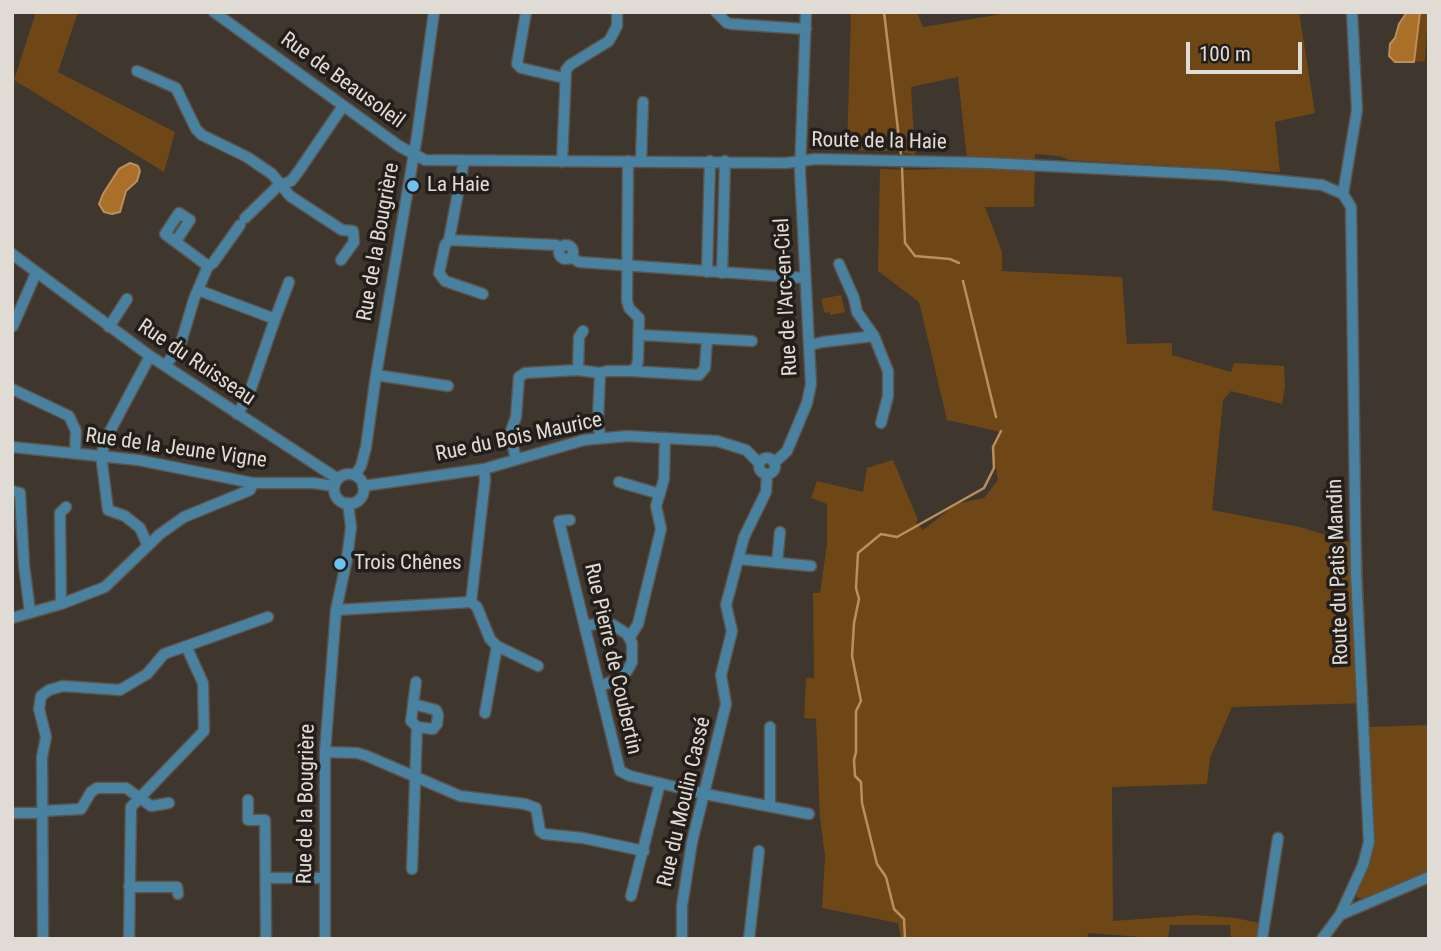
<!DOCTYPE html>
<meta charset="utf-8">
<style>
body{margin:0}
#map{position:relative;width:1441px;height:951px;overflow:hidden;background:#3f362d;font-family:"Roboto Condensed",sans-serif}
canvas{display:block}
.frame{position:absolute;inset:0;border:14px solid #e1dbd5;pointer-events:none}
.scale{position:absolute;left:1186px;top:42px;width:116px;height:32px;box-sizing:border-box;border:4px solid #e1dbd5;border-top:0;padding-left:9px;font-size:21px;line-height:24px;white-space:nowrap;color:#e1dbd5;-webkit-text-stroke:5px #231e1a;paint-order:stroke}
</style>
<div id="map">
<canvas width="1441" height="951"></canvas>
<div class="frame"></div>
<div class="scale">100 m</div>
</div>
<script>
const ctx = document.querySelector('canvas').getContext('2d');
ctx.lineJoin = 'round';
function fill(path, color) { ctx.fillStyle = color; ctx.fill(path, 'evenodd'); }
const poly = rows => new Path2D(rows.map(r => 'M' + r).join(''));
function trace(path, color, width, dash) { ctx.strokeStyle = color; ctx.lineWidth = width; ctx.lineCap = dash ? 'butt' : 'round'; ctx.setLineDash(dash || []); ctx.stroke(path); }
function label(font, color, halo, rows, align = 'center') {
  ctx.font = font + ' "Roboto Condensed",sans-serif'; ctx.lineWidth = 7; ctx.setLineDash([]); ctx.textBaseline = 'middle'; ctx.strokeStyle = halo; ctx.fillStyle = color; for (const [text, x, y, turn = 0] of rows) {
    ctx.save(); ctx.translate(x, y); ctx.rotate((+turn || 0) * Math.PI / 180); ctx.textAlign = isNaN(turn) ? turn : align; if (halo) ctx.strokeText(text, 0, 0); ctx.fillText(text, 0, 0); ctx.restore();
  }
}
const green = poly([
 [36,12,78,12,58,72,175,132,164,172,14,80],
 [851,12,917,12,923,27,1014,12,1299,12,1315,113,1275,122,1280,172,1069,160,1060,156,1035,154,1034,207,985,207,1002,252,1002,271,1122,277,1127,344,1172,343,1172,355,1231,372,1234,363,1284,366,1285,386,1282,404,1231,391,1223,400,1212,510,1300,527,1362,546,1368,703,1232,707,1210,758,1207,784,1112,787,1113,921,1195,915,1235,918,1259,923,1257,939,1231,939,1230,925,1170,925,1168,939,1088,933,1087,939,901,939,898,923,822,908,825,856,820,817,816,719,804,718,806,678,814,678,813,593,820,593,827,544,827,504,811,498,817,481,863,492,867,468,893,460,918,520,916,522,923,530,956,504,984,498,998,480,993,450,1001,432,947,420,919,302,878,271,880,169,904,170,968,168,958,77,911,87,915,155,896,151,847,150],
 [1420,12,1428,12,1425,61,1414,62],
 [841,295,845,312,830,315,830,312,825,313,821,299],
 [1429,725,1429,874,1369,899,1357,898,1356,892,1369,857,1369,727]
]);
const water = poly([
 [1407,12,1420,12,1414,62,1395,62,1389,56,1390,44,1395,38,1399,24,1407,12],
 [130,163,138,166,140,171,137,181,126,191,120,212,112,214,104,212,99,204,103,194,119,169,130,163]
]);
const stream = poly([
 [884,12,901,155],
 [902,167,905,243,915,256,950,259,959,263],
 [963,281,996,417],
 [905,939,904,919,894,909,886,877,877,864,862,803,861,782,855,776,854,760,856,752,856,711,861,701,852,656,854,623,859,599,856,588,858,553,881,534,897,537,984,488,994,468,993,447,1001,431]
]);
const minor = poly([
 [214,12,399,146,425,160,786,163,815,159,988,163,1223,175,1322,185,1343,194,1351,207,1356,574,1369,842,1363,865,1340,915,1322,939],
 [526,12,517,64,521,68,564,78],
 [716,12,727,23,732,24,806,29],
 [137,71,176,88,196,129,202,135,247,157,272,174,290,196,342,230,353,231,354,242,341,260],
 [464,161,449,240,445,245,439,273,445,281,483,294],
 [641,161,643,102],
 [562,162,566,70,570,65,609,41,617,26,617,12],
 [1343,194,1357,110,1352,12],
 [245,218,278,186,291,181,298,172,343,106],
 [449,240,556,245,561,248],
 [176,241,190,220,179,213,165,234,208,266],
 '559 252a7 7 0 1 1 14 0a7 7 0 1 1-14 0Z',
 [12,254,150,356,338,479],
 [571,257,579,262,805,278],
 [839,264,854,298,857,312,874,336,888,371,888,396,881,423],
 [208,266,213,263,240,225],
 [707,272,710,161],
 [722,273,725,161],
 [198,290,275,319,289,282],
 [13,326,36,273],
 [109,327,127,299],
 [640,335,752,341],
 [810,345,823,342,874,336],
 [165,366,180,346,194,299,208,266],
 [578,370,579,337,583,331],
 [630,371,699,375,705,368,707,339],
 [376,375,448,386],
 [12,389,69,416,76,431,75,453],
 [237,414,248,397,275,319],
 [600,437,598,420,600,373,607,371,630,371,636,368,638,361,639,318,629,308,627,301,628,161],
 [12,447,138,460,253,483,313,483,334,486],
 '759 466a8 8 0 1 1 16 0a8 8 0 1 1-16 0Z',
 [516,459,510,434,516,417,519,377,525,373,578,370,600,373],
 [774,463,787,451,807,403,811,384,800,171,806,12],
 '334 489a15 15 0 1 1 30 0a15 15 0 1 1-30 0Z',
 [355,475,361,466,366,447,376,375,417,136,434,12],
 [619,482,660,494],
 [363,486,484,469,584,440,627,436,717,441,746,450,759,463],
 [12,491,20,493,24,565,30,612],
 [570,520,559,521,620,771,630,776,705,794,809,814],
 [148,546,140,528,125,516,108,510,101,455,109,433,150,356],
 [738,559,811,566],
 [777,563,780,532],
 [471,602,485,480,484,469],
 [61,604,60,513,66,507],
 [336,610,471,602,477,607,490,639,497,646,538,666],
 [12,618,61,604,105,587,160,534,184,517,250,490,253,483],
 [586,626,601,623,613,625,627,634,632,643,632,662,627,671,619,679,600,686],
 [630,637,638,624,661,529,656,506,664,479,665,438],
 [413,704,436,710,438,715,437,724,433,729,417,727],
 [485,713,497,646],
 [770,727,770,806],
 [325,752,357,753,367,756,460,796,525,804,536,808,540,831,544,834,583,838,644,851],
 [248,800,248,820,265,820,266,939],
 [43,811,81,809,91,792,97,788,126,788,151,806,169,803],
 [12,813,43,813],
 [412,869,417,727,411,721,416,682],
 [266,878,325,878],
 [129,887,177,887,178,894],
 [631,896,660,783],
 [1340,915,1429,877],
 [43,939,42,757,46,737,39,709,41,696,49,690,63,686,120,690,147,674,164,654,268,617],
 [129,939,131,807,204,731,203,683,186,646],
 [325,939,325,752,336,610,347,559,351,527,348,503],
 [682,939,682,906,692,842,726,704,721,675,732,631,726,605,744,537,766,492,767,475],
 [749,939,759,851],
 [1262,939,1278,838]
]);
const markers = [
 [413,186,7,"#6ec2f3"],
 [340,564,7,"#6ec2f3"]
];
const streetNames = [
 ["Rue de Beausoleil",342,81,36],
 ["Route de la Haie",879,142,1],
 ["Rue de la Bougrière",379,242,-80],
 ["Rue de l'Arc-en-Ciel",787,297,-93],
 ["Rue du Ruisseau",196,363,34],
 ["Rue du Bois Maurice",519,438,-12],
 ["Rue de la Jeune Vigne",176,449,8],
 ["Route du Patis Mandin",1339,572,-92],
 ["Rue Pierre de Coubertin",612,659,77],
 ["Rue du Moulin Cassé",685,802,-77],
 ["Rue de la Bougrière",307,804,-89]
];
const poiNames = [
 ["La Haie",427,186],
 ["Trois Chênes",354,564]
];
fill(green, '#6f4716');
fill(water, '#aa6f29');
trace(water, '#ba8f5d', 2);
trace(stream, '#ba8f5d', 2.5);
trace(minor, '#5c544b', 13);
trace(minor, '#4981a1', 10);
for (const [x, y, r, color] of markers) { const dot = new Path2D(); dot.arc(x, y, r, 0, 2 * Math.PI); ctx.fillStyle = color; ctx.fill(dot); trace(dot, '#231e1a', 2.5); }
label('21px', '#e1dbd5', '#231e1a', streetNames);
label('21px', '#e1dbd5', '#231e1a', poiNames, 'left');
</script>
